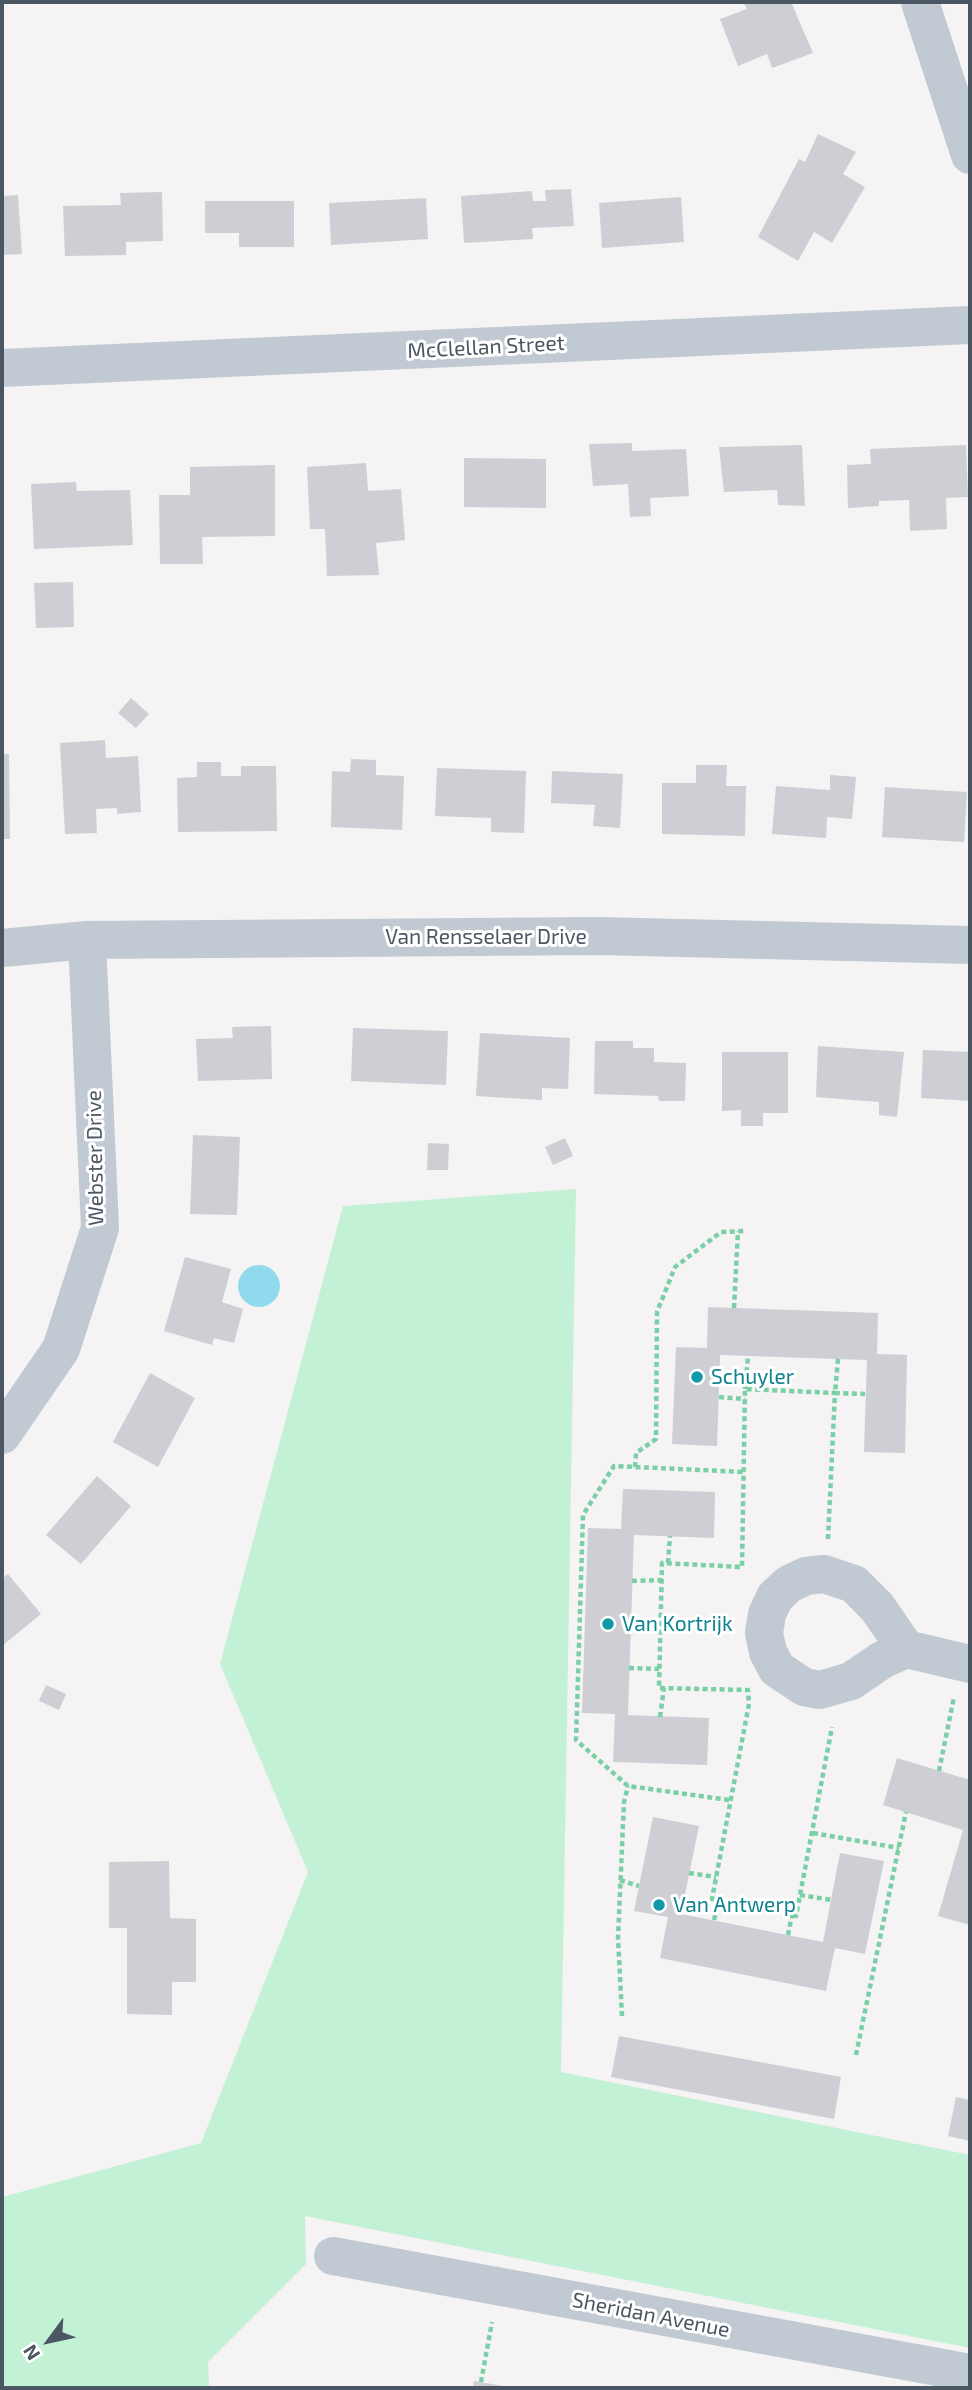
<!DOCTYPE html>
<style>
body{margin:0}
#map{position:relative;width:972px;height:2390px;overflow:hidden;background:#f5f3f3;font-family:"Exo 2",sans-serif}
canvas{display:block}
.frame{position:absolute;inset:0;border:4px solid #4a5661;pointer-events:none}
.north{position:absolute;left:14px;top:2306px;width:70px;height:70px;-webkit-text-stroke:5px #fff;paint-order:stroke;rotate:237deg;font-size:19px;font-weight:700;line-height:28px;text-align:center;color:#4a5661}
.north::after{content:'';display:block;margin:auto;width:24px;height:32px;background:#4a5661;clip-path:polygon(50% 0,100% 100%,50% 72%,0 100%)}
</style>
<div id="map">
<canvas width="972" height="2390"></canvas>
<div class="frame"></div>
<div class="north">N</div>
</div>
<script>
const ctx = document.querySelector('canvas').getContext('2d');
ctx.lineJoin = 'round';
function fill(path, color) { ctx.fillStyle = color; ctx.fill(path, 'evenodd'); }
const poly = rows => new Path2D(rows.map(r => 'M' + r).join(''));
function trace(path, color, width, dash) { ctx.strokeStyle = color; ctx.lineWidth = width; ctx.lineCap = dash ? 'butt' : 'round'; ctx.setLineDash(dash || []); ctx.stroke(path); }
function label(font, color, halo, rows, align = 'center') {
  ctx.font = font + ' "Exo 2",sans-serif'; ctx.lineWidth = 6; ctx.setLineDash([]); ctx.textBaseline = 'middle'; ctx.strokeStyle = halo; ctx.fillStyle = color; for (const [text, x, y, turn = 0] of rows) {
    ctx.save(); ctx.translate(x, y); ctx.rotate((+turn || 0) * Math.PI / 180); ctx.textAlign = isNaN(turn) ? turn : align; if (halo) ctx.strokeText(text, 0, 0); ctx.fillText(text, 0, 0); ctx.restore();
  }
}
const green = poly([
 [576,1189,561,2072,970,2155,970,2348,305,2216,306,2264,208,2362,209,2388,2,2388,2,2197,201,2143,308,1872,220,1664,343,1206]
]);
const water = poly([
 '238 1286a21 21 0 1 1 42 0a21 21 0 1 1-42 0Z'
]);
const building = poly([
 [743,2,791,2,813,53,772,68,767,54,738,66,720,19,747,9],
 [818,134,856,152,843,174,865,187,832,243,814,232,798,261,758,237,799,159,805,162],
 [571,189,574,226,532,228,533,239,464,243,461,196,532,191,533,201,546,201,545,190],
 [162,192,163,241,126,242,126,255,65,256,63,206,121,205,120,193],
 [18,195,22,254,2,255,2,196],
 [681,197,684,242,602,248,599,203],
 [426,198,428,239,331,245,329,203],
 [205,201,294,201,294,247,239,247,239,233,205,233],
 [632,443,632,451,686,449,689,496,650,498,651,516,630,517,628,484,593,486,589,444],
 [802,445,805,506,778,505,777,490,724,492,719,447],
 [966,445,968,497,946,498,947,529,910,531,909,500,879,501,879,506,848,508,847,465,871,464,870,449],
 [464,458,546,459,546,508,464,507],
 [366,463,368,491,401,489,405,540,376,543,379,575,327,576,325,529,310,529,307,467],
 [275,465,275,536,202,537,203,564,160,564,159,495,190,495,190,467],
 [76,482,77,491,130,490,133,545,34,549,31,484],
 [73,582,74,627,36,628,34,583],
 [131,698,149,714,136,728,118,713],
 [105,740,106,758,138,756,141,812,117,814,117,808,96,809,97,833,65,834,60,743],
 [2,754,9,754,10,839,2,839],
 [351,759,376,760,376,775,404,776,402,830,331,827,332,771,350,772],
 [197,762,221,762,221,776,241,776,241,766,276,766,277,831,178,832,177,778,197,777],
 [696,765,727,765,726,786,746,786,745,836,662,834,662,783,696,783],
 [437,768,526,771,524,833,491,832,491,818,435,816],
 [552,771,623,774,620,828,593,826,595,805,551,803],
 [830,775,856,777,852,819,827,817,826,838,772,834,776,786,830,790],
 [885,787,967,792,964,842,882,837],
 [271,1026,272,1079,198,1081,196,1039,233,1038,232,1027],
 [353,1028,448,1031,446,1085,351,1081],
 [480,1033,570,1038,568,1089,542,1088,542,1100,476,1096],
 [595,1041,633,1041,633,1048,654,1048,654,1062,686,1063,685,1101,659,1101,658,1096,594,1094],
 [818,1046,904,1052,897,1117,879,1115,879,1102,816,1097],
 [923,1050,970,1052,970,1101,921,1098],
 [722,1052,788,1052,788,1113,763,1113,763,1126,741,1126,741,1110,722,1111],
 [193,1135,240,1137,237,1215,190,1214],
 [565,1138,573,1156,553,1165,545,1147],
 [428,1143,449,1144,448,1170,427,1170],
 [185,1257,231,1269,222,1302,243,1309,234,1343,214,1338,212,1345,164,1331],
 [708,1307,878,1313,877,1354,907,1355,905,1453,864,1452,867,1360,720,1355,717,1446,672,1444,676,1347,707,1348],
 [150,1373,195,1398,158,1467,113,1442],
 [97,1476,131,1506,81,1564,46,1535],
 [623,1489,715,1492,714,1538,634,1535,628,1715,709,1718,707,1765,613,1762,615,1714,582,1713,588,1528,621,1529],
 [8,1574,41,1614,2,1646,2,1579],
 [46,1685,66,1694,59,1710,39,1701],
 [897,1758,970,1780,970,1925,938,1916,963,1830,883,1805],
 [653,1817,699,1826,681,1914,823,1942,840,1853,884,1861,865,1954,835,1948,826,1991,660,1958,668,1917,634,1911],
 [169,1861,170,1918,196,1919,196,1982,172,1982,172,2015,127,2014,127,1928,109,1928,109,1862],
 [619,2036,841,2077,834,2119,611,2077],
 [956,2097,970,2100,970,2141,948,2136],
 [474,2381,509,2387,508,2388,473,2388]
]);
const path = poly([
 [734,1308,738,1231],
 [838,1359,835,1393,865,1394],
 [745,1389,748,1356],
 [719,1397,745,1399],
 [635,1467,636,1453,656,1439,657,1312,675,1267,721,1232,745,1231],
 [828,1539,835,1393,745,1389,742,1567,662,1563,659,1688,748,1690,749,1704,712,1899,796,1916,832,1727],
 [668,1563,670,1536],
 [632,1581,662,1580],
 [629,1668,659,1669],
 [660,1717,664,1688],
 [939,1771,954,1697],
 [729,1800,628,1786,576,1740,583,1515,614,1466,744,1472],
 [813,1833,899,1848],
 [689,1873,716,1877],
 [620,1880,639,1886],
 [800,1895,832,1900],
 [714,1920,719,1900],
 [788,1935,792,1915],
 [622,2016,618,1938,624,1802,628,1786],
 [856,2055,906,1812],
 [481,2382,492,2322]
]);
const minor = poly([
 [920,2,970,155],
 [2,368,970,325],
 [2,948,87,940,599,936,970,945],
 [2,1435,61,1349,100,1228,87,940],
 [824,1574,854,1584,877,1607,906,1649,882,1660,851,1681,820,1690,804,1687,777,1669,768,1652,764,1633,767,1614,775,1597,789,1584,806,1576,824,1574],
 [906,1649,970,1664],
 [333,2256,970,2373]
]);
const markers = [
 [697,1377,7,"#0f9aa8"],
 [608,1624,7,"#0f9aa8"],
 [659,1905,7,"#0f9aa8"]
];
const streetNames = [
 ["McClellan Street",486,347,-3],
 ["Van Rensselaer Drive",486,937],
 ["Webster Drive",95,1158,-91],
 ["Sheridan Avenue",651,2315,11]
];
const cultureNames = [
 ["Schuyler",711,1377],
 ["Van Kortrijk",622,1624],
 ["Van Antwerp",673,1905]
];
fill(green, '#c3f1d5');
fill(water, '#90daee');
fill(building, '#cdcfd5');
trace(path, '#7ad0a6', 4.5, [5, 3.5]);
trace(minor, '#c1cad2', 38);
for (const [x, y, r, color] of markers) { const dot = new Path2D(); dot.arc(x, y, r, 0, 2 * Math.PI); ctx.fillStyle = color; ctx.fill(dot); trace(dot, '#fff', 2.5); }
label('21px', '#4a5661', '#fff', streetNames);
label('21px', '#0d838f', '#fff', cultureNames, 'left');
</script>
